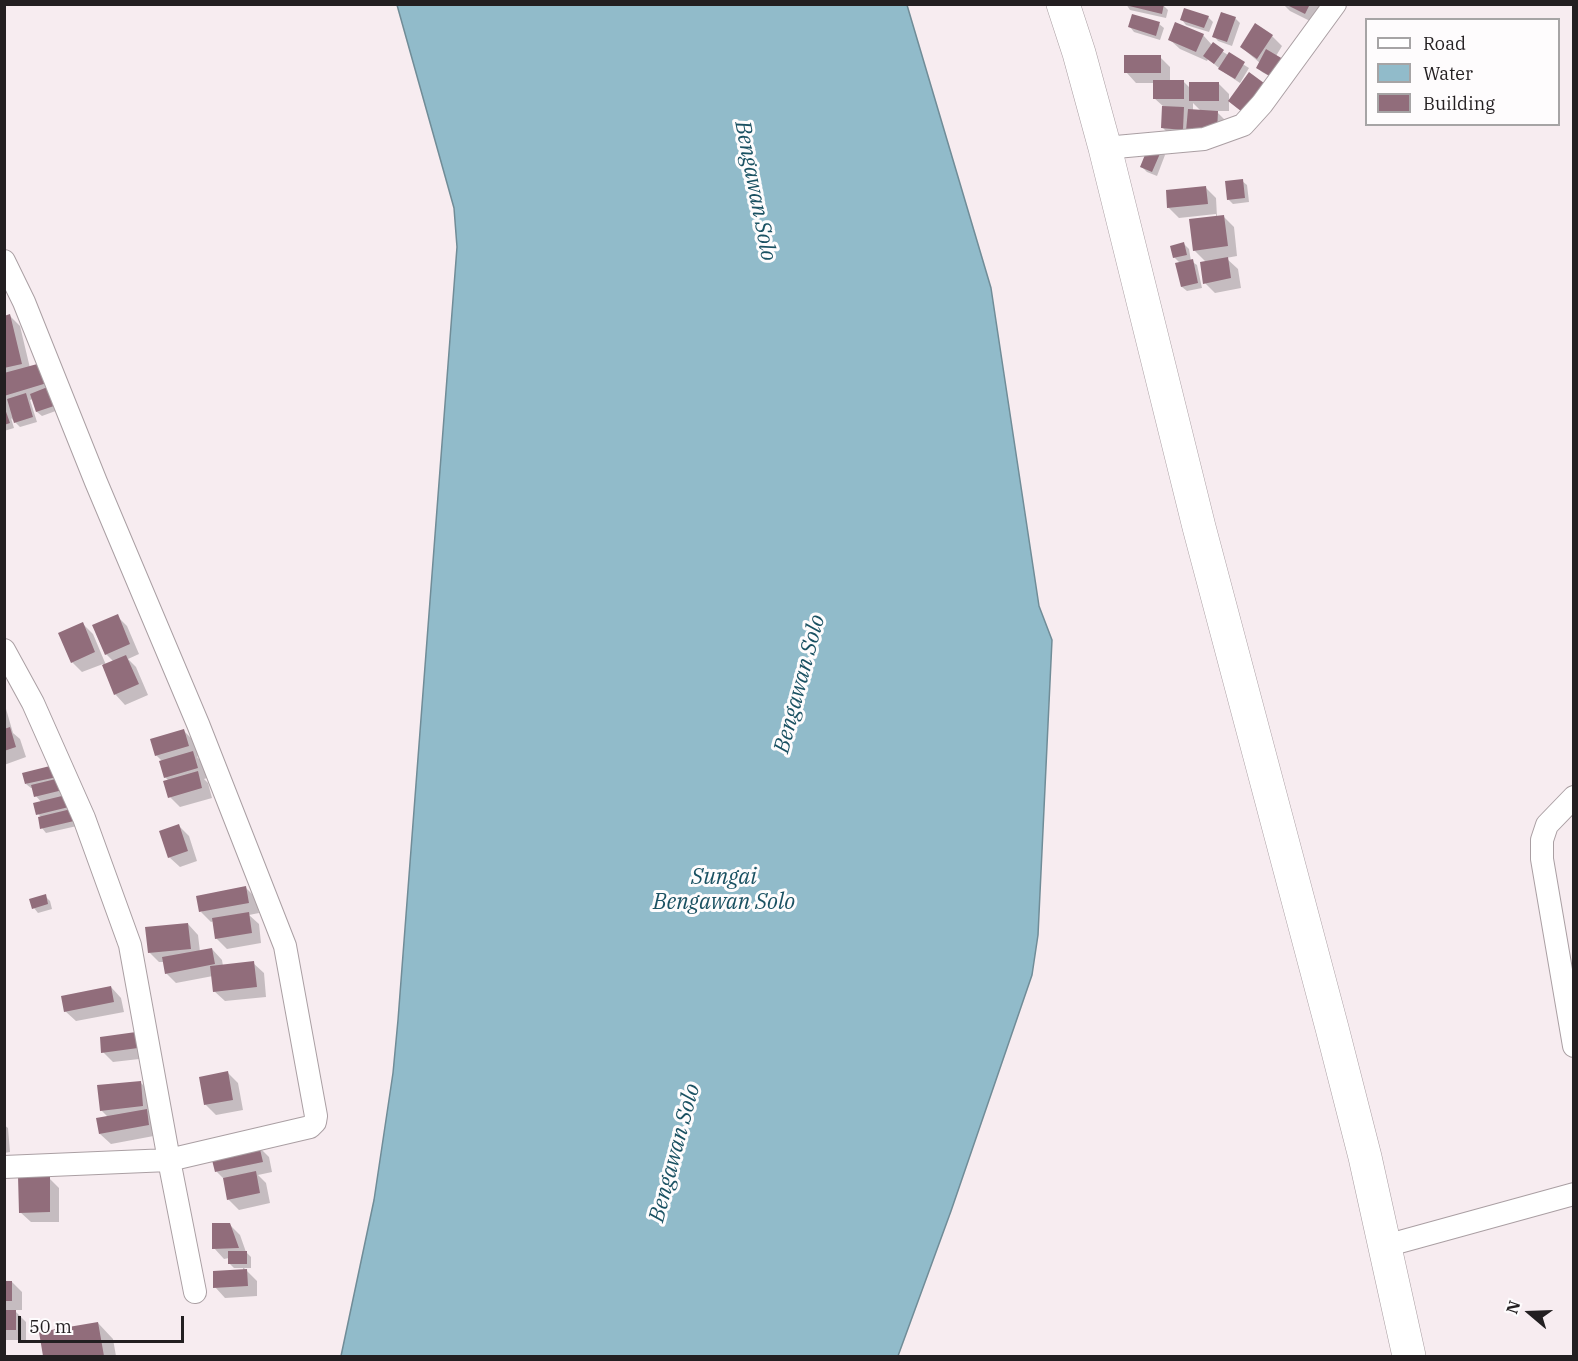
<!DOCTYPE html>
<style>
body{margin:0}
#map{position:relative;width:1578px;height:1361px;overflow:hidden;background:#f7ecf0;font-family:"IBM Plex Serif",serif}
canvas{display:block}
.frame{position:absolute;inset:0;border:6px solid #231f21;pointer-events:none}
.legend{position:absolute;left:1365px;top:18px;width:195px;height:108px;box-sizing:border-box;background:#fefcfd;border:2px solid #a6a4a5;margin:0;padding:8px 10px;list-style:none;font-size:18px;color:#231f21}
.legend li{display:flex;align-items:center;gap:12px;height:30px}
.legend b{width:30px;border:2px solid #a6a4a5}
.north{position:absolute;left:1500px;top:1283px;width:60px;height:60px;-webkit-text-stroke:4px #fefcfd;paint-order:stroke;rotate:289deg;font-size:16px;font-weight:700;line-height:24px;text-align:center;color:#231f21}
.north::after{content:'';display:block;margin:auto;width:21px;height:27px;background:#231f21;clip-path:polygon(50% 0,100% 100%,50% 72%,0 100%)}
.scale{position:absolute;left:18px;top:1316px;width:166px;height:27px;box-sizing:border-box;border:3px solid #231f21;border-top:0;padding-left:8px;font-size:18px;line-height:21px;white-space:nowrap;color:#231f21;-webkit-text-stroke:4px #fefcfd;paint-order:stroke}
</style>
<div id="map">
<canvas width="1578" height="1361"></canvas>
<div class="frame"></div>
<ul class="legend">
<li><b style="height:8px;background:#fff"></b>Road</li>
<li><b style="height:16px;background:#91bbca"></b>Water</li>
<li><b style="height:16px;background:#916d7b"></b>Building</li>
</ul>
<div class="north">N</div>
<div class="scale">50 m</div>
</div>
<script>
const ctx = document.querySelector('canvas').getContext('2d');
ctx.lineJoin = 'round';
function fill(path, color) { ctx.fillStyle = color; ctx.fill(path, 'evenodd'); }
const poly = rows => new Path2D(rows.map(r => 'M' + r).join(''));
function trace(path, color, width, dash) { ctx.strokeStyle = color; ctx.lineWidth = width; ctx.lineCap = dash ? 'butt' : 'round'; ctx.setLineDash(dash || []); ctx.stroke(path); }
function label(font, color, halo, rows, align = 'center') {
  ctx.font = font + ' "IBM Plex Serif",serif'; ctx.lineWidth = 6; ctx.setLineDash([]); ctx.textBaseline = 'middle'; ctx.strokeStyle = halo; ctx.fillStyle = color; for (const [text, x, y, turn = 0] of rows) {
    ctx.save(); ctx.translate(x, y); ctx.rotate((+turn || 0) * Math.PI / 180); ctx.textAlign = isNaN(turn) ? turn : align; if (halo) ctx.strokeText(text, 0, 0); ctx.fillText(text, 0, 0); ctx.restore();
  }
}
const water = poly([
 [397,5,907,5,991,288,1039,606,1052,640,1038,935,1032,975,951,1211,898,1356,341,1356,374,1200,393,1073,398,1020,457,247,454,208,397,5]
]);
const shadow = poly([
 [1126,4,1163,5,1168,10,1166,18,1130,10],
 [1283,4,1325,4,1316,24,1290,11],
 [1208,17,1213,22,1209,32,1186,25,1182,20],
 [1235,18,1240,23,1232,46,1218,41,1214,36],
 [1159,24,1164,28,1160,40,1134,32,1130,27],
 [1203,35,1212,45,1249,68,1240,83,1225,73,1208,59,1207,61,1180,49,1169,39],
 [1272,36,1282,46,1276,56,1278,81,1262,72,1258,68,1260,63,1241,47],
 [1160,57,1170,67,1170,81,1183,81,1190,88,1218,83,1229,94,1229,111,1216,111,1228,123,1227,143,1198,141,1168,133,1163,128,1164,107,1154,98,1155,83,1136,83,1126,72],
 [1193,103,1201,111,1193,111],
 [1161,150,1165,155,1157,176,1147,172,1142,167],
 [1242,181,1247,185,1249,202,1233,204,1228,199],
 [1206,188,1216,198,1217,217,1223,216,1234,227,1237,256,1226,258,1238,269,1241,288,1215,293,1205,283,1206,262,1194,250,1216,217,1216,214,1179,218,1168,207],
 [1184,244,1189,249,1191,261,1197,265,1202,288,1187,291,1182,287,1180,263,1174,257],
 [10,316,20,326,30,368,41,364,61,409,42,416,37,412,33,399,30,400,37,422,20,427,11,418,14,428,4,431,4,317],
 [117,616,127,626,139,654,128,659,136,667,148,695,125,705,115,694,103,664,82,672,72,662,83,624,93,634,106,665,114,662,106,654],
 [4,702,13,733,20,739,26,757,4,765],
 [184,731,194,741,198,756,197,757,203,763,207,778,204,779,208,783,212,798,180,807,170,797,169,781,165,777,163,762,156,755],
 [54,766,77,826,46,833,42,828,42,818,38,814,42,803,36,796,34,788,31,788,26,784],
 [179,826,189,836,197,861,180,867,169,857],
 [246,888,256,898,259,913,249,915,259,924,261,943,227,949,216,938,214,921,211,922,201,912],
 [45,896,50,901,52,909,38,913,34,908],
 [188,924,198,935,200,952,212,949,222,960,223,966,253,963,264,973,266,997,225,1001,214,991,213,976,176,983,166,973,164,962,159,962,149,952],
 [111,987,121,998,124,1012,76,1021,65,1011],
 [136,1034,148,1058,113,1062,103,1052],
 [228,1073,238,1083,243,1110,216,1115,205,1104],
 [140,1082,150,1092,159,1135,111,1144,100,1134,108,1117,101,1110],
 [4,1125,8,1128,10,1152,4,1153],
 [258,1146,269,1157,272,1172,258,1175,266,1183,270,1203,239,1210,228,1199,224,1179,217,1172,213,1157],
 [49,1178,59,1188,59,1222,31,1222,20,1212],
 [229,1224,240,1235,246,1252,251,1257,251,1268,244,1268,257,1281,257,1296,225,1298,215,1287,243,1271,243,1268,234,1268,229,1263,229,1258,224,1259,214,1248],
 [4,1282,12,1282,22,1292,22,1310,14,1310,26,1322,26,1340,4,1340],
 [98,1323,113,1339,116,1356,44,1356,40,1333]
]);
const building = poly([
 [1121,4,1164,4,1162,14],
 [1285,4,1310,4,1305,14],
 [1184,8,1209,16,1204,28,1180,20],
 [1221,12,1236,17,1227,42,1212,37],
 [1132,14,1160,22,1156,36,1128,27],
 [1175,22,1204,34,1196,52,1168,40],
 [1255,23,1273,35,1257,59,1240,47],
 [1213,42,1224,50,1214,64,1203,56],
 [1266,49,1283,59,1273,78,1256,68],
 [1229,52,1245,62,1235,79,1218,69],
 [1124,55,1161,55,1161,73,1124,73],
 [1249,72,1268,86,1246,115,1228,101],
 [1153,80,1184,80,1184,99,1153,99],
 [1189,82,1219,82,1219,101,1189,101],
 [1162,106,1184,107,1183,130,1161,128],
 [1188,109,1218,111,1217,133,1186,131],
 [1149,145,1162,149,1152,172,1140,167],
 [1243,179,1245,198,1227,200,1225,181],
 [1206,186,1208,204,1167,208,1166,190],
 [1224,215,1228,246,1193,251,1189,219],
 [1184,242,1187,255,1173,258,1170,246],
 [1228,257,1231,278,1203,284,1200,262],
 [1193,259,1198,283,1181,287,1175,263],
 [10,314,22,364,4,368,4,316],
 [41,363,47,383,4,396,4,373],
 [50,386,57,405,36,412,30,394],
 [26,393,33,417,14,423,7,399],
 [4,406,10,423,4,425],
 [118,614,130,644,105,655,92,625],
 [83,622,95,652,71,663,58,633],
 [126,655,139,684,114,695,102,665],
 [10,727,16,747,4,751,4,729],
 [184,729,189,746,155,756,150,739],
 [193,751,198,768,164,778,159,761],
 [54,765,57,777,25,784,22,773],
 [198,771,202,788,168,798,163,781],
 [64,777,67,789,34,797,31,785],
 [66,795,69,807,36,815,33,803],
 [71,809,74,821,40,829,38,817],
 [179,824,188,851,168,858,159,831],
 [246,886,249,903,199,912,196,896],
 [46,894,48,904,32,909,29,899],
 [249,912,252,933,215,939,212,918],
 [188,923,191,949,148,953,145,927],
 [212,948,215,964,165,974,162,957],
 [254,961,257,987,213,992,210,966],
 [111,986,114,1002,64,1012,61,996],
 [136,1032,138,1048,101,1053,100,1037],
 [228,1071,233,1100,204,1105,199,1077],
 [141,1081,143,1106,100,1111,97,1085],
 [147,1109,149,1125,99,1134,96,1118],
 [259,1145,263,1162,215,1172,211,1156],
 [256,1171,260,1193,227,1200,223,1178],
 [18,1176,50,1176,50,1212,19,1213],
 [212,1223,230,1223,239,1248,212,1249],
 [228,1251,247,1251,247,1264,228,1264],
 [247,1269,248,1286,213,1288,213,1271],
 [4,1281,12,1281,12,1301,4,1301],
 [4,1310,16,1310,16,1330,4,1330],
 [98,1322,104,1356,43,1356,39,1332]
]);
const street = poly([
 [1105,148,1204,139,1243,125,1262,104,1335,4],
 [4,261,24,302,96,482,198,724,285,946,316,1116,315,1122,310,1127,169,1160,4,1167],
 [4,650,33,703,84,818,130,945,169,1160,195,1292],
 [1574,797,1547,825,1542,840,1542,859,1574,1046],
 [1385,1246,1574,1194]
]);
const highway = poly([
 [1063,4,1079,53,1105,148,1199,527,1332,1028,1365,1157,1409,1356]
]);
const waterNames = [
 ["Bengawan Solo",755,191,79],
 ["Bengawan Solo",800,684,-75],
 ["Sungai",724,878],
 ["Bengawan Solo",724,903],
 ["Bengawan Solo",675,1153,-75]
];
fill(water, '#91bbca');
trace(water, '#708c97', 1.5);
fill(shadow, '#0003');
fill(building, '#916d7b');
trace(street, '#aa9fa3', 24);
trace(highway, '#aa9fa3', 34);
trace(street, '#fff', 22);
trace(highway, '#fff', 33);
label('italic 22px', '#1a5162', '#fefcfd', waterNames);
</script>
